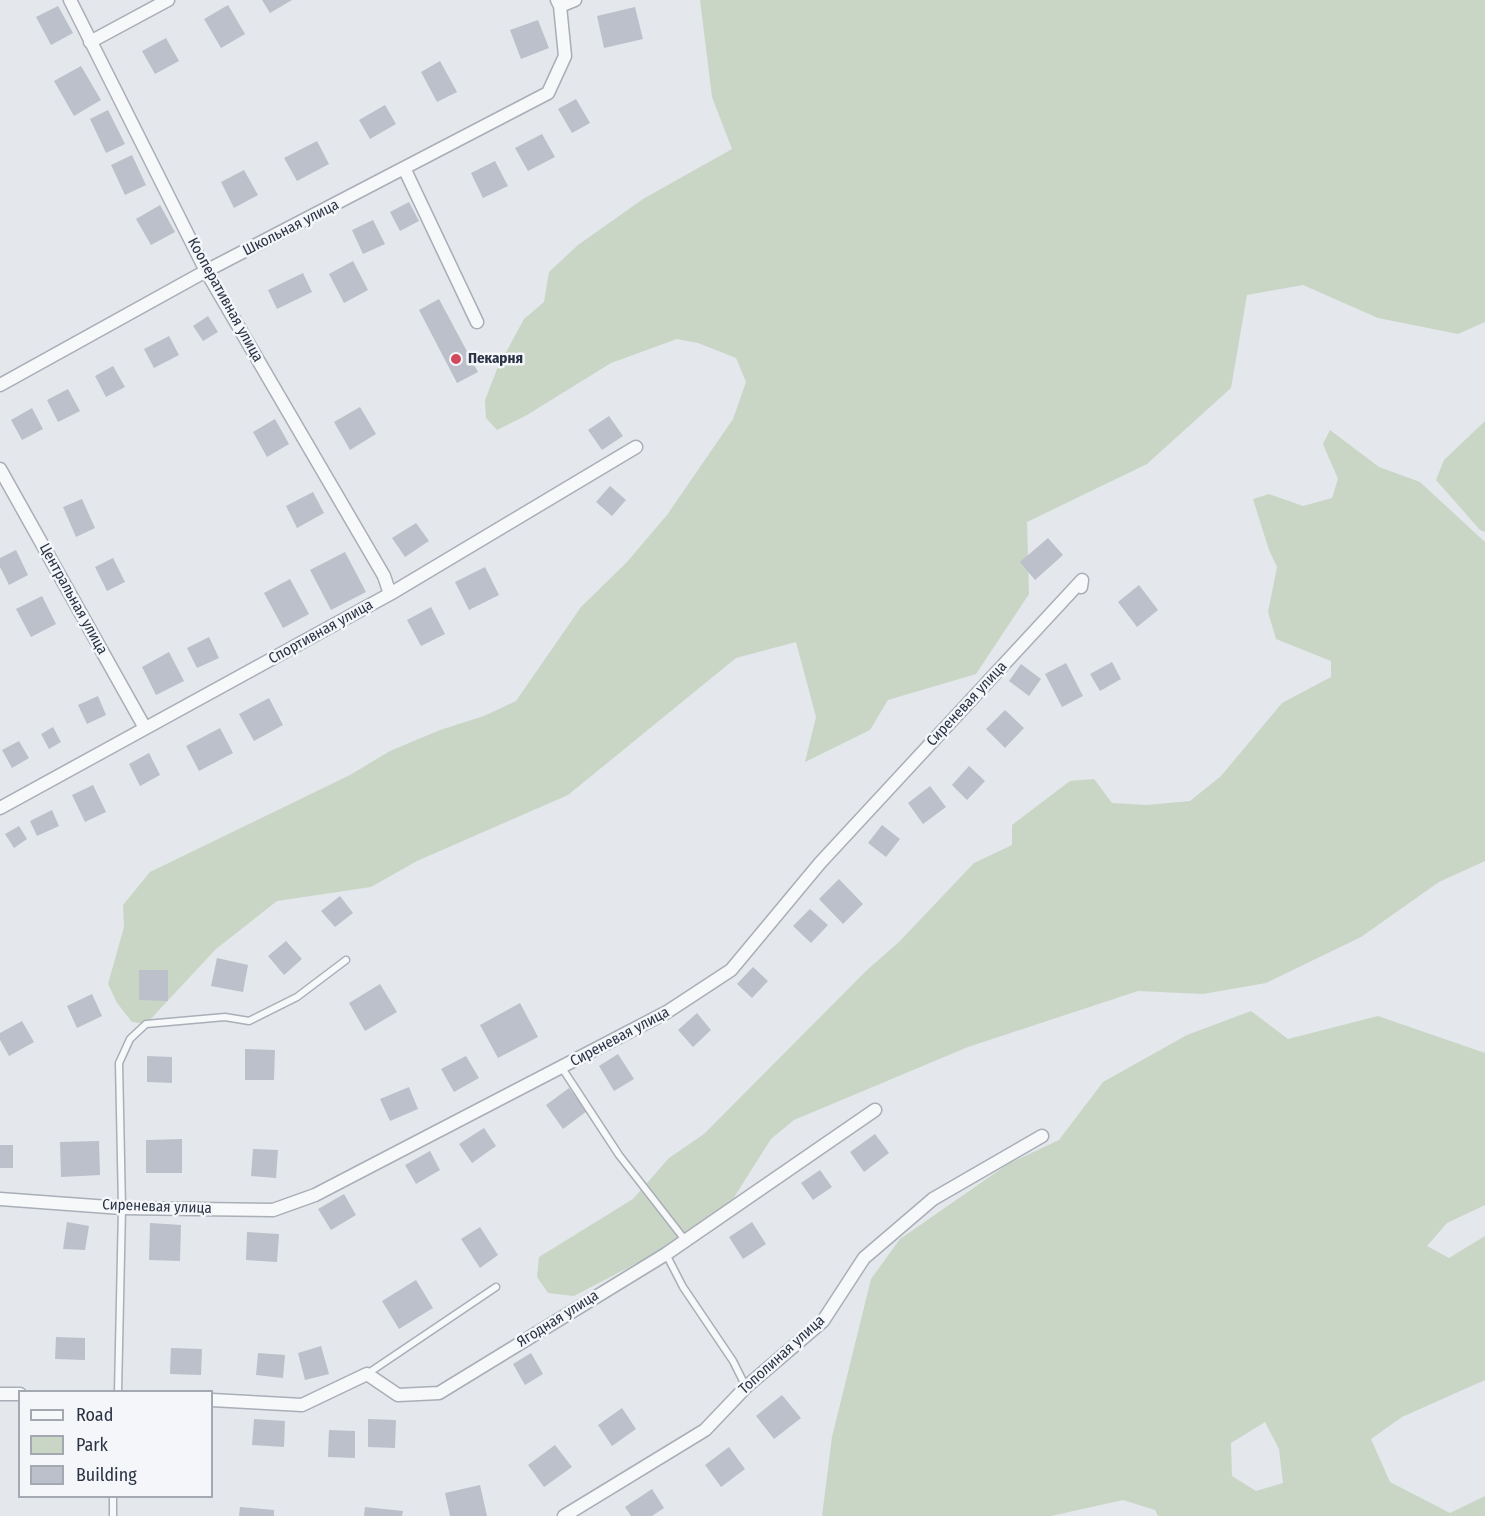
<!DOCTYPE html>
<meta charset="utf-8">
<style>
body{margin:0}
#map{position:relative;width:1485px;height:1516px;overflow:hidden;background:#e4e7ec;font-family:"Fira Sans Condensed",sans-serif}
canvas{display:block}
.legend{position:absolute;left:18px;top:1390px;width:195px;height:108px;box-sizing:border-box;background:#f4f6f9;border:2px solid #a4a8b1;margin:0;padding:8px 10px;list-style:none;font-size:18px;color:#2b3445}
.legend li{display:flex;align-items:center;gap:12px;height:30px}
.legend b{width:30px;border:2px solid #a4a8b1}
</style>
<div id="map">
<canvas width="1485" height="1516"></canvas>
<ul class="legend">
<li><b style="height:8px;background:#f7f8fa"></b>Road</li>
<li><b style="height:16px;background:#c9d6c5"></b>Park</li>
<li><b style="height:16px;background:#bbc0ca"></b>Building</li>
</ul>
</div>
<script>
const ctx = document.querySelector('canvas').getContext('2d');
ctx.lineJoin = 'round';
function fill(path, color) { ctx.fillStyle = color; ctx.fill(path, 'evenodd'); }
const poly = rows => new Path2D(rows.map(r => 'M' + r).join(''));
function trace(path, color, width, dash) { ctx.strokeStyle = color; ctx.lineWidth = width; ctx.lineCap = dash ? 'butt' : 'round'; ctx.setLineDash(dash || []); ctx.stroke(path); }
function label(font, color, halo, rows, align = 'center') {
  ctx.font = font + ' "Fira Sans Condensed",sans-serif'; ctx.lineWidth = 5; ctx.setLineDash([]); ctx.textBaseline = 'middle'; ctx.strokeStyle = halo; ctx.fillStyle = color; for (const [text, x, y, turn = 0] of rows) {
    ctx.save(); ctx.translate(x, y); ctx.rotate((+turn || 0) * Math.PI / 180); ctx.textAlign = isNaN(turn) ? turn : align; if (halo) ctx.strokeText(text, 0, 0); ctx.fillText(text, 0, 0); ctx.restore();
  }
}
const green = poly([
 [700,0,1485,0,1485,322,1458,334,1378,318,1303,285,1247,295,1231,388,1147,464,1027,522,1029,594,976,674,888,700,870,730,805,762,816,717,796,642,736,658,568,795,417,861,371,887,277,901,216,949,146,1024,132,1022,117,1003,108,984,124,927,123,905,150,872,350,775,390,751,440,730,484,716,516,701,581,607,627,562,667,515,733,419,746,382,736,358,698,343,677,339,611,363,527,415,497,430,486,418,485,400,497,369,524,319,544,302,549,272,578,245,643,199,732,149,712,97],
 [1485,421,1485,532,1480,530,1436,480,1444,460],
 [1330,430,1379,467,1420,482,1485,542,1485,861,1439,882,1361,937,1266,983,1203,994,1138,991,968,1047,794,1120,771,1139,733,1199,656,1253,574,1296,548,1293,537,1277,539,1257,633,1199,669,1158,704,1134,867,970,899,942,974,863,1012,845,1012,825,1070,781,1094,779,1112,803,1147,805,1190,801,1221,776,1282,703,1331,677,1331,661,1276,639,1268,612,1277,567,1269,550,1253,499,1269,494,1303,506,1332,498,1338,479,1323,444],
 [1251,1011,1288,1039,1378,1016,1485,1053,1485,1205,1447,1223,1427,1246,1449,1258,1485,1236,1485,1380,1402,1417,1371,1439,1390,1482,1450,1513,1485,1496,1485,1516,1158,1516,1155,1510,1123,1500,1051,1516,822,1516,832,1437,871,1279,900,1239,1008,1164,1059,1140,1103,1082,1187,1035],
 [1265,1422,1279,1449,1283,1483,1256,1491,1232,1476,1231,1443]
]);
const building = poly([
 [262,0,292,0,270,13],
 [228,5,245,34,221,48,204,19],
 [58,6,73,33,51,45,36,17],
 [635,7,643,39,604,48,597,16],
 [538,20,549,48,521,59,510,30],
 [166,38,179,61,155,74,142,51],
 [440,61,457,92,437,102,421,72],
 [81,66,101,100,74,116,54,81],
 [576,99,590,123,572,133,558,109],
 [385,105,396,124,370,139,359,120],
 [108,110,125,144,106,153,90,119],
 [542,134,555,157,528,171,515,148],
 [317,141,329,164,297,181,284,158],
 [132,155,146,185,125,195,111,165],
 [495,161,508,186,483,198,471,173],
 [244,170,258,195,234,208,221,182],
 [409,202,419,221,400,231,390,212],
 [160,205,175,232,151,245,136,219],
 [373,220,385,244,363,254,352,230],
 [353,261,368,290,344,303,329,274],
 [303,273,312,292,277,309,268,290],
 [439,299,478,372,457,383,419,310],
 [208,316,218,332,203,341,193,326],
 [169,336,179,355,154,368,144,349],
 [113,366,125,387,106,397,95,376],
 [68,389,80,411,58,422,47,400],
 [360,407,376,434,350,450,334,422],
 [32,408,43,429,22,440,11,420],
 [609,416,623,436,602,450,588,430],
 [275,419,289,444,267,457,253,432],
 [610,486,626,500,612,516,596,502],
 [313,492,324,513,297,528,286,506],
 [82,499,95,528,76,537,63,507],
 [416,523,429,541,405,557,392,538],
 [1048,538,1063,555,1035,580,1020,562],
 [16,550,28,575,9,585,0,567,0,558],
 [345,552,366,592,331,610,310,570],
 [113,558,125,582,107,591,95,567],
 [485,567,499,595,469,610,455,582],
 [290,579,309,614,283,628,264,593],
 [1139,585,1158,610,1137,627,1118,602],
 [42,596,56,624,31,637,16,609],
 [431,607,445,634,421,646,407,620],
 [209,637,219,658,197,668,187,648],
 [169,652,184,681,156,695,142,667],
 [1112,662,1121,679,1100,691,1090,674],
 [1066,663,1083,696,1062,707,1045,674],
 [1021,664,1041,679,1029,696,1009,681],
 [98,696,106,715,87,724,78,705],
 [269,698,283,725,254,741,239,714],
 [1005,710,1024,728,1005,748,986,729],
 [53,727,61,742,49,749,41,734],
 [220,728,233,753,199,771,186,746],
 [19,741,29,758,12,768,2,750],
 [149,753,160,775,140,786,129,764],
 [969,766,985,781,967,800,952,785],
 [93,785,106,812,85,822,72,795],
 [930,786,946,807,923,824,908,803],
 [52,810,59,826,37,836,30,821],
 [882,825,900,839,886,857,868,843],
 [19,826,27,839,14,848,5,834],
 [839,879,863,904,843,924,819,899],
 [340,896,353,913,335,927,321,911],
 [810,909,828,925,811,943,793,926],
 [286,941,302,959,284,975,268,956],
 [217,958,248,965,243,992,211,986],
 [753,967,768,981,752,998,737,984],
 [139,970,168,970,168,1001,139,1000],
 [380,984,397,1012,365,1031,349,1003],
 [92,994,102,1016,77,1028,67,1006],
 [520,1003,538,1037,498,1058,480,1025],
 [697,1013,711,1030,693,1047,678,1030],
 [22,1021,34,1042,9,1056,0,1040,0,1033],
 [245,1049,275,1050,274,1080,245,1080],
 [618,1054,634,1079,614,1091,599,1066],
 [147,1056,172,1057,172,1083,147,1082],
 [466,1056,479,1078,454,1092,441,1069],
 [409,1087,418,1109,390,1121,380,1099],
 [569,1088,587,1111,563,1129,546,1105],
 [484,1128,496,1146,472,1163,459,1144],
 [875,1134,889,1153,864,1172,850,1152],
 [182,1139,182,1173,146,1173,146,1140],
 [99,1141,100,1175,61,1177,60,1142],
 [0,1145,13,1145,13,1168,0,1168],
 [253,1149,278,1150,276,1178,251,1176],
 [430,1151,440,1170,416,1184,405,1165],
 [820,1170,832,1187,813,1200,801,1183],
 [344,1194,356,1215,331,1230,318,1209],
 [67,1222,89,1226,85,1250,63,1249],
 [752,1222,766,1244,743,1259,729,1237],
 [150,1223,181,1225,180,1261,149,1260],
 [480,1227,498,1255,480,1268,461,1239],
 [247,1232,279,1234,277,1262,246,1260],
 [416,1280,433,1308,399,1329,382,1301],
 [56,1337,85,1338,85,1360,55,1359],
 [321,1346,329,1374,305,1380,298,1353],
 [171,1348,202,1349,201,1375,170,1374],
 [258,1353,285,1355,283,1378,256,1375],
 [531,1353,543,1374,525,1385,513,1364],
 [782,1395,801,1418,774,1439,756,1416],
 [622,1408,636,1429,612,1446,598,1425],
 [254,1419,285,1421,284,1447,252,1445],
 [368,1419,396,1420,395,1448,368,1447],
 [329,1430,355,1431,355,1458,328,1457],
 [555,1445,572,1467,544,1487,528,1465],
 [729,1447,745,1469,721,1487,705,1465],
 [480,1485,487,1516,450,1516,445,1493],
 [652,1489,664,1508,652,1516,631,1516,625,1507],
 [240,1507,274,1510,274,1516,239,1516],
 [365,1507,403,1511,402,1516,364,1516]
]);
const service = poly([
 [562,1068,619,1155,685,1240],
 [666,1254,683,1287,733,1361,746,1387],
 [367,1374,496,1287],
 [118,1392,122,1208,119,1063,130,1039,146,1024,225,1017,249,1021,297,997,346,960],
 [113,1516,113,1496]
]);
const minor = poly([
 [70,0,206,271,384,576,390,594],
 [560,6,575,0],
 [90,42,168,0],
 [405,170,477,322],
 [0,385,206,271,548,93,565,56,560,6,557,0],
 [0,469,145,728],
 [0,808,390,594,636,447],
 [0,1199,122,1208,273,1210,315,1195,667,1012,731,970,820,863,1082,580,1081,587],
 [0,1394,20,1394],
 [212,1400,302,1405,367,1374,398,1395,439,1393,666,1254,875,1110],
 [564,1516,705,1430,746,1387,823,1321,864,1258,933,1199,1042,1136]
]);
const markers = [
 [456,359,6,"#d1495b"]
];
const streetNames = [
 ["Школьная улица",291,228,-27],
 ["Кооперативная улица",225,300,61],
 ["Центральная улица",73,599,61],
 ["Спортивная улица",321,632,-29],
 ["Сиреневая улица",967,704,-47],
 ["Сиреневая улица",620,1037,-28],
 ["Сиреневая улица",157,1207,2],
 ["Ягодная улица",558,1319,-32],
 ["Тополиная улица",782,1355,-42]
];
const poiNames = [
 ["Пекарня",468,359]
];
fill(green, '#c9d6c5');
fill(building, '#bbc0ca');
trace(service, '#a9aeb7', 9);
trace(minor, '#a9aeb7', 15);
trace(service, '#f7f8fa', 6);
trace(minor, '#f7f8fa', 12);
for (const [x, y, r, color] of markers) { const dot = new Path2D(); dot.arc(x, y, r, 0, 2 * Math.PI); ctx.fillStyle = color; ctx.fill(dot); trace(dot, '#f4f6f9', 2); }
label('15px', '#2b3445', '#f4f6f9', streetNames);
label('bold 15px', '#2b3445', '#f4f6f9', poiNames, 'left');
</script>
